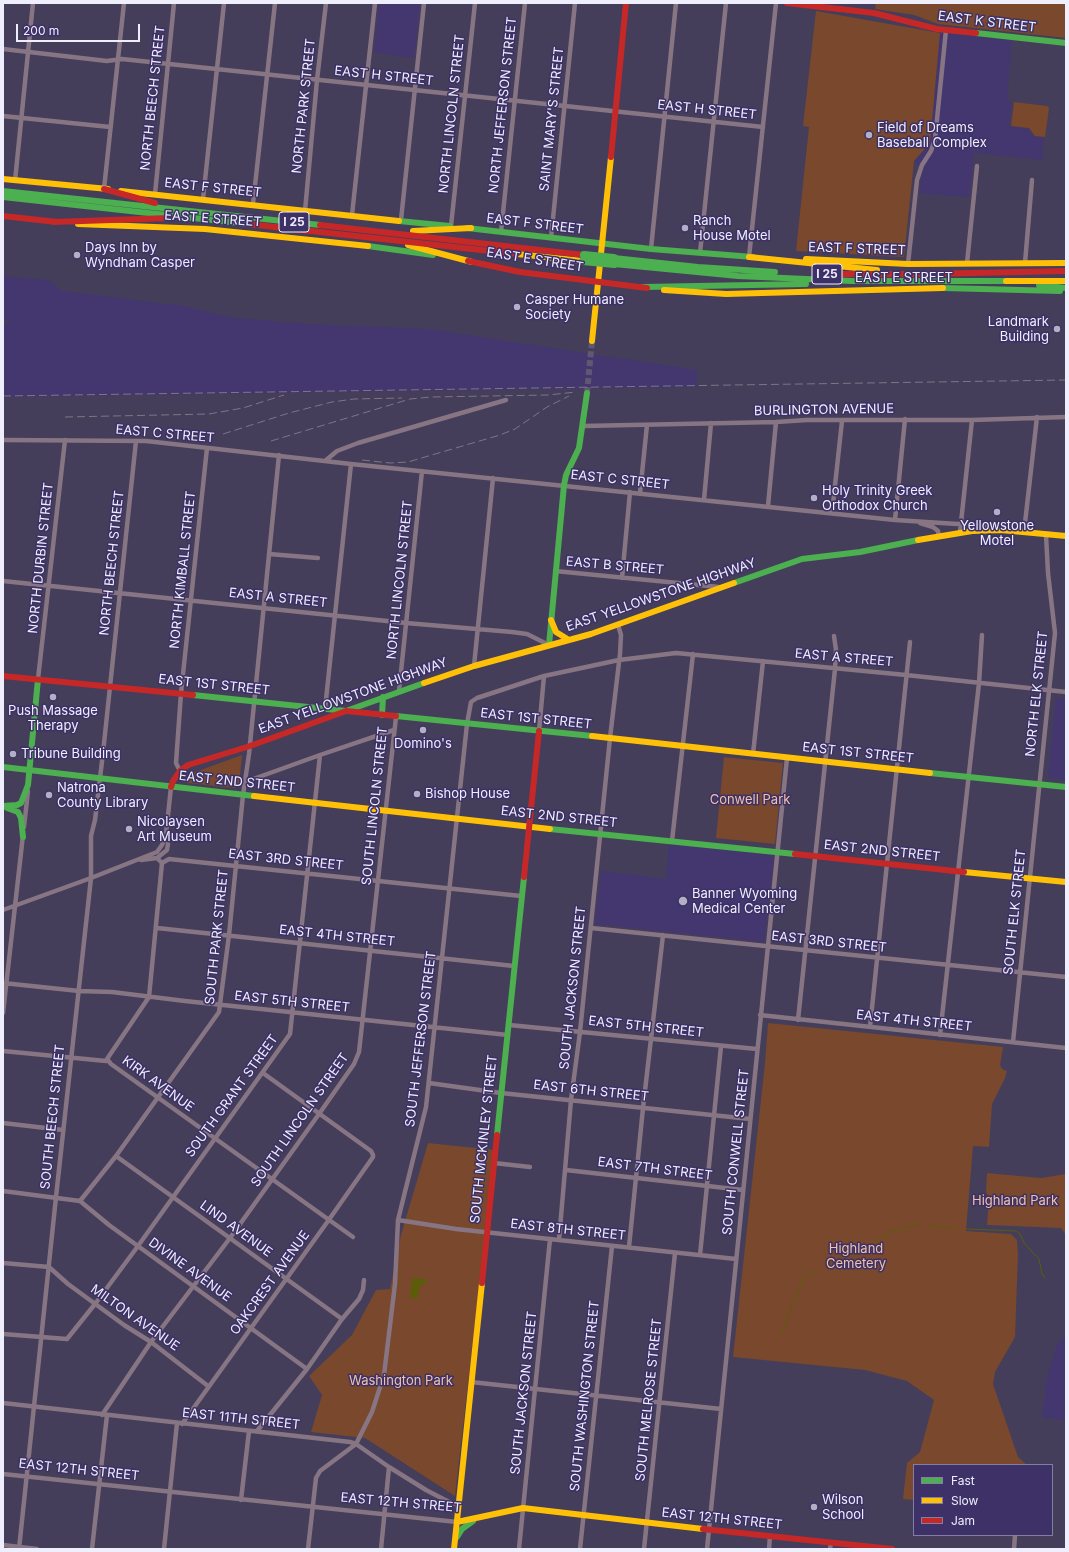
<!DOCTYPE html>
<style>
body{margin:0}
#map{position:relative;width:1069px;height:1552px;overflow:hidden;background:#443e5a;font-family:Inter,sans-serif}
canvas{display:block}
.frame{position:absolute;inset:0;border:4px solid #efeefc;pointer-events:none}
.legend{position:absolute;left:913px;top:1464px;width:140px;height:72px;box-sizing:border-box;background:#3d3167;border:1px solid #847da3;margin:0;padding:5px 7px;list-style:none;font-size:12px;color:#efeefc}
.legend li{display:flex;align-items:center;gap:8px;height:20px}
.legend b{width:20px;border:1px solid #847da3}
.scale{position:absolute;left:16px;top:24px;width:124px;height:18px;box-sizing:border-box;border:2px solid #efeefc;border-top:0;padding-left:5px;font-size:12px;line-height:14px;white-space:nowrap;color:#efeefc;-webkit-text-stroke:3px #3d3167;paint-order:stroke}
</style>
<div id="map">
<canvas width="1069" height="1552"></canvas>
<div class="frame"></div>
<ul class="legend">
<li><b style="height:5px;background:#4caf50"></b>Fast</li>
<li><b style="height:5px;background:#ffc107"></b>Slow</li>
<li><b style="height:5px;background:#c62828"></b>Jam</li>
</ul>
<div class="scale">200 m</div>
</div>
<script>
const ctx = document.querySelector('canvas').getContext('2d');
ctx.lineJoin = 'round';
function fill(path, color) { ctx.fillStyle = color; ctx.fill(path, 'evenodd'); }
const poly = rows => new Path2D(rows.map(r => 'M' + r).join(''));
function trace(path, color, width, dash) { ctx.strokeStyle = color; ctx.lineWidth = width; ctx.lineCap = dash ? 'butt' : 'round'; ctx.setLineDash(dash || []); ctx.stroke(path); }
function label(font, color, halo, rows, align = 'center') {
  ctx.font = font + ' Inter,sans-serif'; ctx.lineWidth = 3; ctx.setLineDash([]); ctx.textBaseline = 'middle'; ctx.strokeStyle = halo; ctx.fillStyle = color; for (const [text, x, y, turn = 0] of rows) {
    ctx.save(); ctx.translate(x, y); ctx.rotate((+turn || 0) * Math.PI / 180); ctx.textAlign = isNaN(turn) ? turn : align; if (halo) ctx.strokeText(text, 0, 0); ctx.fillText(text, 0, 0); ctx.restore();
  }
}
const built = poly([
 [379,3,420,3,414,58,374,52],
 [940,33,1012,40,1007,101,1012,102,1009,126,1028,129,1035,137,1044,138,1042,160,974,153,969,197,919,193,923,170,914,161,930,143],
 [3,276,48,280,63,291,183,306,228,317,306,324,428,329,697,370,697,387,3,397,3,328,9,322,3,317],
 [1056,698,1066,699,1066,780,1048,778],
 [669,844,774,855,764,942,595,924,601,871,666,879],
 [1066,1335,1066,1420,1042,1418,1047,1378,1056,1347]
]);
const green = poly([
 [876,3,1066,3,1066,38,938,24,914,15,875,9],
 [816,11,940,33,930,143,914,161,904,257,796,251,809,127,803,126],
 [1014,102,1047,106,1049,108,1045,137,1035,136,1029,128,1011,126],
 [242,755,239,786,235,788,188,783,184,780,195,772],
 [724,757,783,763,775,844,716,838],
 [768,1023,1003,1047,1000,1065,1002,1069,1007,1071,1005,1078,992,1104,989,1147,973,1146,966,1231,1011,1234,1017,1240,1018,1255,1015,1337,995,1372,993,1384,1018,1457,1027,1465,914,1465,914,1500,903,1499,907,1463,920,1452,934,1400,907,1381,865,1370,733,1357,765,1063],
 [428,1143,495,1150,455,1496,365,1438,311,1432,322,1395,309,1376,352,1335,376,1290,390,1289,401,1235],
 [987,1173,1041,1178,1066,1174,1066,1235,1061,1228,987,1225,989,1197,986,1192]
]);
const water = poly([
 [412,1278,426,1279,426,1285,420,1284,418,1298,410,1298]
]);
const stream = poly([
 [928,1225,956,1228],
 [966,1229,1016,1231,1020,1234,1024,1243,1039,1259,1042,1274,1045,1278],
 [826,1266,873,1244,879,1238,891,1232,910,1226,918,1225],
 [782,1332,803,1279,806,1276,818,1270]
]);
const secondaryTunnel = poly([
 [587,393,592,341]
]);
const street = poly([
 [3,49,107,61,122,59,763,127],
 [3,116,110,127],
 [15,181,33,3],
 [104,189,124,3],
 [155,194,174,3],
 [203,199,224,3],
 [253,204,275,3],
 [305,211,317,80,326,3],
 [352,215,375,3],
 [401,220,424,3],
 [451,226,475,3],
 [501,232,525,3],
 [551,238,575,3],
 [651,249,676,3],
 [700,253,726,3],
 [749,257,776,3],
 [967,263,977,166],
 [1025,263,1032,180],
 [908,264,917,180,922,165,931,151,935,139,946,30],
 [583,426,776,422,807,420,972,420,1066,417],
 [3,440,146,441,351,464,895,520,989,526,996,528],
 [325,461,337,451,358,443,506,400],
 [640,493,647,425],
 [704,500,711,423],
 [768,506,776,422],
 [832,513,842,421],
 [895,520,905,419],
 [920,523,933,527,938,531,939,536],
 [960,532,972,420],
 [1024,532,1037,417],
 [269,554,318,558],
 [555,571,719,587],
 [622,578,630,492],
 [3,581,406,623,512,632,527,634,549,645],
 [474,666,493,478],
 [38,679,65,440],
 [399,691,422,471],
 [325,709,351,464],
 [539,731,544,676],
 [753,754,763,661],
 [180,771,176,763,181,693,207,448],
 [245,782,320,755,394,730],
 [24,827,28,791],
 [672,841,693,654],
 [141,860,157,858,167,850,168,844,166,836],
 [162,863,169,859,521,896],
 [3,910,91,878,157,852,162,845,166,834,171,787],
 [157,928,514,966],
 [591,928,1066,977],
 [3,983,79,991,112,992,185,1001,508,1035],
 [3,1013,23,835],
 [760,1015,1066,1048],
 [798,1020,835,669,836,650,834,636],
 [509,1025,757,1049],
 [870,1027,910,642],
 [940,1035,979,683,982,635],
 [1013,1042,1055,633,1048,573,1046,535],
 [3,1051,106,1061,107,1059],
 [107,1059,111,1064,353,1237],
 [107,1059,149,997,162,863,157,858],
 [429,1083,501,1093,750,1119],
 [3,1123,63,1130],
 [116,1156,342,1319],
 [494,1163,530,1167],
 [566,1170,743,1190],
 [3,1191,80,1201,109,1225,307,1369],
 [80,1201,116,1156,219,1012,229,935,243,795,249,754,279,455],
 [398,1220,456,1229,736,1259],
 [559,1240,571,1100,580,1032,610,738,620,654,621,635,618,625],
 [629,1247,643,1108,663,935],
 [700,1255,721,1046],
 [3,1263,49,1267],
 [49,1267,68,1284,124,1325,151,1342,208,1386],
 [3,1334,67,1339,95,1304,138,1246,290,1034,320,755],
 [471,1382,721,1409],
 [3,1403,350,1442,356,1444,389,1467,426,1490,451,1503,459,1504],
 [102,1415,151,1342,230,1238,319,1114,354,1064,359,1052,396,717],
 [182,1424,328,1221,373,1157,373,1155,371,1151,263,1073],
 [257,1431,307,1369,342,1319,359,1299,363,1290,364,1280],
 [3,1474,457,1522],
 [241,1500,249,1431],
 [3,1545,37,1549],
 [19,1549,56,1197,91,878,91,836,95,820,103,753,136,441],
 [92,1549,107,1415],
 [164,1549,177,1423],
 [308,1549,316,1478,320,1471,356,1444,372,1412,384,1375,395,1284,398,1220,426,1107,467,724,471,702,477,698,544,676,619,660,676,653,906,675,1066,692],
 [381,1549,389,1467],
 [519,1549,550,1239],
 [580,1549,612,1246],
 [644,1549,675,1253],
 [707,1549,787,758],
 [769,1549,770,1536],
 [830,1549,831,1543],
 [1014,1549,1015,1535]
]);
const fast = poly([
 [976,33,1066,43],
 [3,191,320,225],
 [3,197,248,224],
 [399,221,450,226],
 [467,228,651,249,753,257],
 [368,246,433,255],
 [614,258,698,267,775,272],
 [614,264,738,276,852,281,1006,281],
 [1039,285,1066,288],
 [643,287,806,284],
 [943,288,1060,291],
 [734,583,802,559,860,552,918,540],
 [549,645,564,485,566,475,579,448,587,393],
 [193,695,346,711,424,683],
 [382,715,383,697],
 [396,716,592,736],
 [3,767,254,796],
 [930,773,1066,787],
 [3,806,17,805,21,803,28,785,38,679],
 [7,808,18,812,21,818,23,837],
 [550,829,795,854],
 [497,1135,524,877],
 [457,1537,462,1529,473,1521]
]);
const slow = poly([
 [3,179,108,189],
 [121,191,399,221],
 [78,224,205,229,368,246],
 [413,231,471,228],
 [408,245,472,262],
 [517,254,583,261],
 [749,257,877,270],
 [806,259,908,264,1066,263],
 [1006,281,1066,281],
 [664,290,726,294,943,288],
 [592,341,611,157],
 [918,540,972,531,1001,530,1066,536],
 [551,620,556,632,569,640],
 [424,683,474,666,591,634,734,583],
 [592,736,930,773],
 [254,796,550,829],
 [964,872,1066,882],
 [457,1522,523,1508,703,1529],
 [454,1549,482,1283]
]);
const jam = poly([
 [787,3,874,13,937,29,976,33],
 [611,157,626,3],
 [104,189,155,203],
 [3,216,57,222],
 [53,222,170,218],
 [248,224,517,254],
 [320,225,584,255],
 [468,261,520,272,647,288],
 [815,274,925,274,1066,271],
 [3,676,193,695],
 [171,787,173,781,180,771,188,765,250,746,346,711,396,716],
 [795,854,964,872],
 [524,877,539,731],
 [482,1283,497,1135],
 [703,1529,892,1549]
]);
const rail = poly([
 [3,396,1066,380],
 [65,417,209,414,243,408,284,395],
 [223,434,289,413,332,402,354,399,402,398],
 [271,441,410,399,431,397,548,395,576,392],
 [362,460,390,463,408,462,500,435,515,429,547,407,569,396]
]);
const fastBridge = poly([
 [584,255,614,258],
 [583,261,614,264]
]);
const markers = [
 [869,135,4,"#b3b0c3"],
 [685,228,4,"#b3b0c3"],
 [77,255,4,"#b3b0c3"],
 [517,307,4,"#b3b0c3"],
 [1057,329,4,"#b3b0c3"],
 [814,498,4,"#b3b0c3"],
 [997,512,4,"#b3b0c3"],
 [53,697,4,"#b3b0c3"],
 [423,730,4,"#b3b0c3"],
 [13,754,4,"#b3b0c3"],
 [417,794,4,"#b3b0c3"],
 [49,795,4,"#b3b0c3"],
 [129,829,4,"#b3b0c3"],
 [683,901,5,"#b3b0c3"],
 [814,1507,4,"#b3b0c3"]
];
const shields = [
 [294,222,30],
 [827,274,30]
];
const shieldNames = [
 ["I 25",294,222],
 ["I 25",827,274]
];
const streetNames = [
 ["EAST K STREET",987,22,7],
 ["EAST H STREET",384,76,6],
 ["NORTH BEECH STREET",153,98,-84],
 ["NORTH JEFFERSON STREET",503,105,-84],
 ["NORTH PARK STREET",304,106,-84],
 ["EAST H STREET",707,110,6],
 ["NORTH LINCOLN STREET",452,114,-84],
 ["SAINT MARY'S STREET",552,119,-84],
 ["EAST F STREET",213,188,6],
 ["EAST E STREET",213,219,4],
 ["EAST F STREET",535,224,7],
 ["EAST F STREET",857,249,2],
 ["EAST E STREET",535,260,9],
 ["EAST E STREET",904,278],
 ["BURLINGTON AVENUE",824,410,-1],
 ["EAST C STREET",165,434,5],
 ["EAST C STREET",620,480,6],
 ["NORTH DURBIN STREET",41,558,-84],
 ["NORTH BEECH STREET",112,563,-84],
 ["EAST B STREET",615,566,5],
 ["NORTH KIMBALL STREET",183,570,-84],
 ["NORTH LINCOLN STREET",400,580,-84],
 ["EAST YELLOWSTONE HIGHWAY",661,595,-19],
 ["EAST A STREET",278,598,6],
 ["EAST A STREET",844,658,5],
 ["EAST 1ST STREET",214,685,6],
 ["NORTH ELK STREET",1037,694,-84],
 ["EAST YELLOWSTONE HIGHWAY",353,696,-20],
 ["EAST 1ST STREET",536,719,6],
 ["EAST 1ST STREET",858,753,6],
 ["EAST 2ND STREET",237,782,6],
 ["SOUTH LINCOLN STREET",375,806,-84],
 ["EAST 2ND STREET",559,817,6],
 ["EAST 2ND STREET",882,851,6],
 ["EAST 3RD STREET",286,860,6],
 ["SOUTH ELK STREET",1015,912,-84],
 ["EAST 4TH STREET",337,936,6],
 ["SOUTH PARK STREET",217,937,-84],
 ["EAST 3RD STREET",829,942,6],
 ["SOUTH JACKSON STREET",573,988,-84],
 ["EAST 5TH STREET",292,1002,6],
 ["EAST 4TH STREET",914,1021,6],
 ["EAST 5TH STREET",646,1027,6],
 ["SOUTH JEFFERSON STREET",421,1039,-83],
 ["KIRK AVENUE",158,1084,36],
 ["EAST 6TH STREET",591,1091,6],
 ["SOUTH GRANT STREET",232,1096,-54],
 ["SOUTH BEECH STREET",53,1117,-84],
 ["SOUTH LINCOLN STREET",300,1120,-55],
 ["SOUTH MCKINLEY STREET",484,1139,-84],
 ["SOUTH CONWELL STREET",736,1152,-84],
 ["EAST 7TH STREET",655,1169,7],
 ["LIND AVENUE",236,1229,36],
 ["EAST 8TH STREET",568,1230,6],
 ["DIVINE AVENUE",190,1270,36],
 ["OAKCREST AVENUE",270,1283,-54],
 ["MILTON AVENUE",135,1318,35],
 ["SOUTH JACKSON STREET",524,1393,-84],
 ["SOUTH WASHINGTON STREET",585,1396,-84],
 ["SOUTH MELROSE STREET",649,1400,-84],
 ["EAST 11TH STREET",241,1419,6],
 ["EAST 12TH STREET",79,1470,6],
 ["EAST 12TH STREET",401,1503,5],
 ["EAST 12TH STREET",722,1519,6]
];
const poiNames = [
 ["Field of Dreams",877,128],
 ["Baseball Complex",877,143],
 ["Ranch",693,221],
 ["House Motel",693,236],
 ["Days Inn by",85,248],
 ["Wyndham Casper",85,263],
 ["Casper Humane",525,300],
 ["Society",525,315],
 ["Landmark",1049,322,"right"],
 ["Building",1049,337,"right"],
 ["Holy Trinity Greek",822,491],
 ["Orthodox Church",822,506],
 ["Yellowstone",997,526,"center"],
 ["Motel",997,541,"center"],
 ["Push Massage",53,711,"center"],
 ["Therapy",53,726,"center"],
 ["Domino's",423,744,"center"],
 ["Tribune Building",21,754],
 ["Natrona",57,788],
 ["County Library",57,803],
 ["Bishop House",425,794],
 ["Nicolaysen",137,822],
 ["Art Museum",137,837],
 ["Banner Wyoming",692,894],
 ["Medical Center",692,909],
 ["Wilson",822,1500],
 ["School",822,1515]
];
const parkNames = [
 ["Conwell Park",750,800],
 ["Highland Park",1015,1201],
 ["Highland",856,1249],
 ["Cemetery",856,1264],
 ["Washington Park",401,1381]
];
fill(built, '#443770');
fill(green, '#79482d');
fill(water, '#5c5d08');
trace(stream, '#5c5d08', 1);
trace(secondaryTunnel, '#5e5872', 6, [6, 3]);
trace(street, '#877584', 4.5);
trace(fast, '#4caf50', 6);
trace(slow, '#ffc107', 6);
trace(jam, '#c62828', 6);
trace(rail, '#807586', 1, [8, 4]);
trace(fastBridge, '#4caf50', 8);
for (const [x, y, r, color] of markers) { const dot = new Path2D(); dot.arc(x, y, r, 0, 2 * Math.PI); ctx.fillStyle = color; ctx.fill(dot); trace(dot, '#3d3167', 1.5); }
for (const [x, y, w] of shields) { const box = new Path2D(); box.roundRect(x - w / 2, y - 10, w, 20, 3); ctx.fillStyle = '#3d3167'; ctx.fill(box); trace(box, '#efeefc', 1); }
label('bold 12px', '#efeefc', null, shieldNames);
label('13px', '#efeefc', '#3d3167', streetNames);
label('13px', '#efeefc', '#3d3167', poiNames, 'left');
label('13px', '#f0c2a7', '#3d3167', parkNames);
</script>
